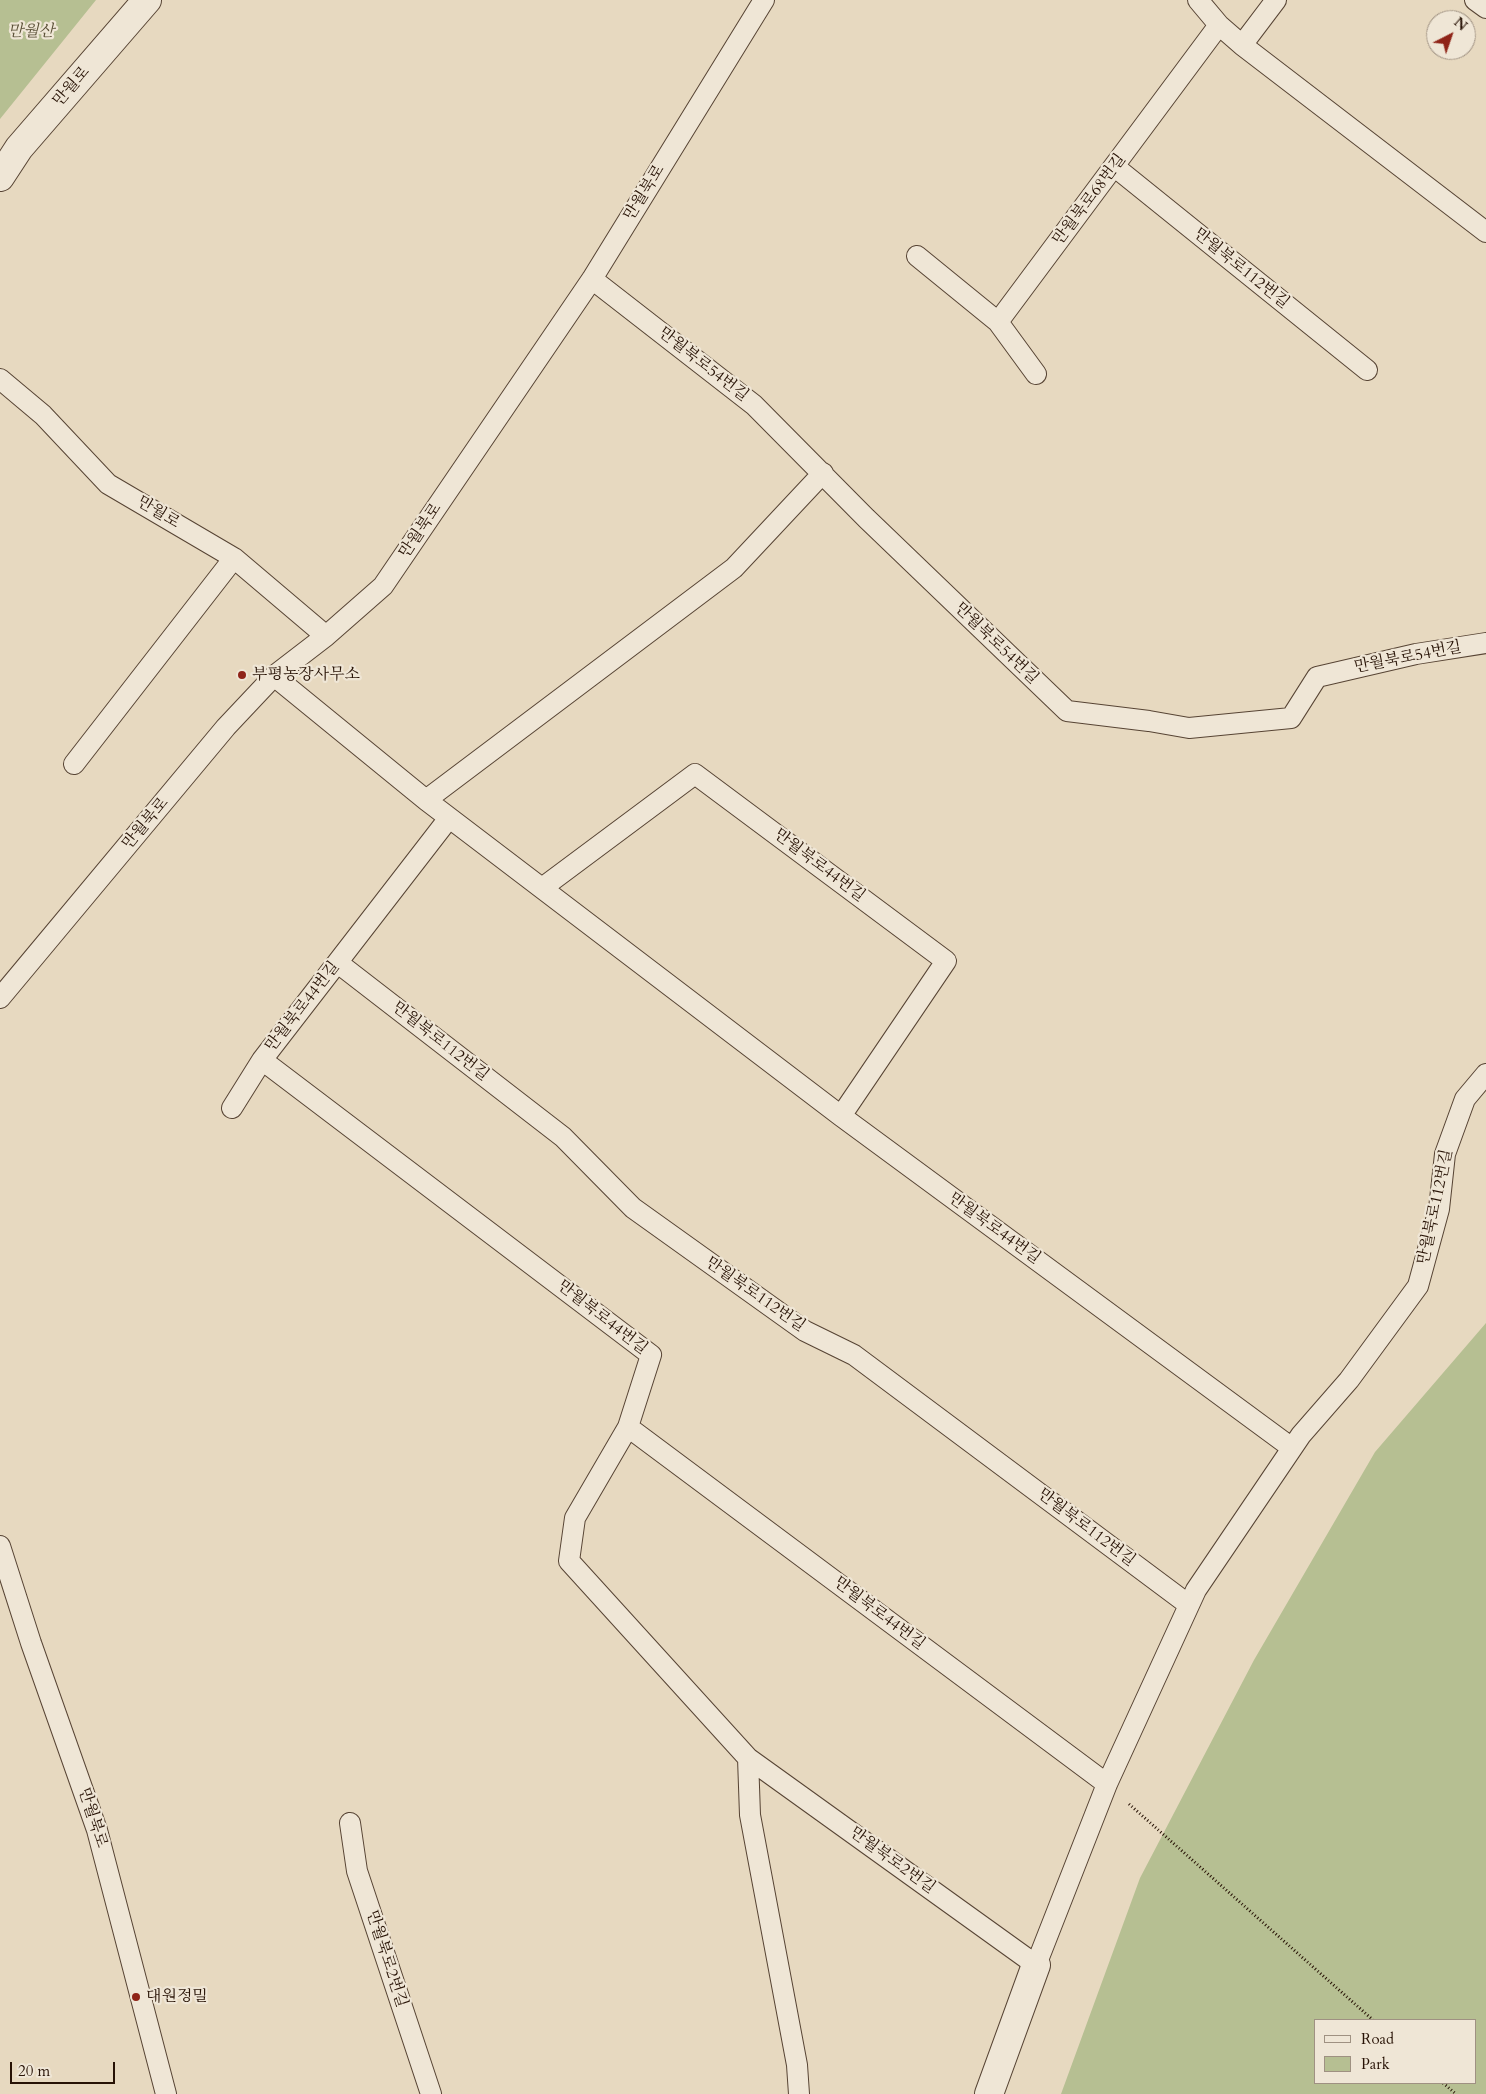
<!DOCTYPE html>
<meta charset="utf-8">
<style>
body{margin:0}
#map{position:relative;width:1486px;height:2094px;overflow:hidden;background:#e7d9c0;font-family:Cardo,serif}
canvas{display:block}
.legend{position:absolute;left:1314px;top:2019px;width:162px;height:65px;box-sizing:border-box;background:#efe6d6;border:1px solid #9f9182;margin:0;padding:6px 9px;list-style:none;font-size:15px;color:#271205}
.legend li{display:flex;align-items:center;gap:10px;height:25px}
.legend b{width:25px;border:1px solid #9f9182}
.north{position:absolute;left:1426px;top:10px;width:50px;height:50px;box-sizing:border-box;background:#efe6d6;border:1px solid #9f9182;border-radius:50%;rotate:41deg;font-size:14px;font-weight:700;line-height:20px;text-align:center;color:#271205}
.north::after{content:'';display:block;margin:auto;width:18px;height:22px;background:#8f2418;clip-path:polygon(50% 0,100% 100%,50% 72%,0 100%)}
.scale{position:absolute;left:10px;top:2062px;width:105px;height:22px;box-sizing:border-box;border:2px solid #271205;border-top:0;padding-left:6px;font-size:15px;line-height:18px;white-space:nowrap;color:#271205;-webkit-text-stroke:4px #efe6d6;paint-order:stroke}
</style>
<div id="map">
<canvas width="1486" height="2094"></canvas>
<ul class="legend">
<li><b style="height:6px;background:#efe6d6"></b>Road</li>
<li><b style="height:14px;background:#b6bf92"></b>Park</li>
</ul>
<div class="north">N</div>
<div class="scale">20 m</div>
</div>
<script>
const ctx = document.querySelector('canvas').getContext('2d');
ctx.lineJoin = 'round';
function fill(path, color) { ctx.fillStyle = color; ctx.fill(path, 'evenodd'); }
const poly = rows => new Path2D(rows.map(r => 'M' + r).join(''));
function trace(path, color, width, dash) { ctx.strokeStyle = color; ctx.lineWidth = width; ctx.lineCap = dash ? 'butt' : 'round'; ctx.setLineDash(dash || []); ctx.stroke(path); }
function label(font, color, halo, rows, align = 'center') {
  ctx.font = font + ' Cardo,"Noto Serif KR",serif'; ctx.lineWidth = 4.5; ctx.setLineDash([]); ctx.textBaseline = 'middle'; ctx.strokeStyle = halo; ctx.fillStyle = color; for (const [text, x, y, turn = 0] of rows) {
    ctx.save(); ctx.translate(x, y); ctx.rotate((+turn || 0) * Math.PI / 180); ctx.textAlign = isNaN(turn) ? turn : align; if (halo) ctx.strokeText(text, 0, 0); ctx.fillText(text, 0, 0); ctx.restore();
  }
}
const green = poly([
 [0,0,96,0,0,119],
 [1486,1323,1486,2094,1061,2094,1140,1878,1254,1660,1375,1452],
 [1315,2020,1475,2020,1475,2083,1315,2083]
]);
const path = poly([
 [1129,1804,1373,2020],
 [1443,2083,1456,2094]
]);
const service = poly([
 [1198,0,1219,25,1242,45,1486,232],
 [1475,0,1486,8],
 [1242,45,1276,0],
 [1115,167,1367,370],
 [917,256,998,322,1036,374],
 [592,279,754,405,866,518,1067,711,1149,721,1189,728,1291,718,1317,677,1416,654,1486,643],
 [998,322,1219,25],
 [0,379,43,415,108,484,234,558,326,636],
 [274,676,426,800,841,1116,1292,1448],
 [74,764,234,558],
 [426,800,734,568,823,473],
 [542,888,695,774,946,961,841,1116],
 [338,963,563,1137,633,1208,805,1331,854,1355,1189,1605],
 [0,998,226,727,274,676,326,636,383,586,592,279,764,0],
 [262,1060,651,1355,628,1427,575,1518,569,1561,748,1758,750,1815,797,2065,799,2094],
 [232,1108,262,1060,449,818],
 [628,1427,1107,1784],
 [0,1546,31,1643,97,1830,166,2094],
 [748,1758,1036,1965,1107,1784,1196,1590,1301,1435,1349,1380,1418,1286,1439,1209,1445,1154,1465,1099,1486,1074],
 [350,1823,357,1871,431,2094]
]);
const minor = poly([
 [989,2094,1036,1965]
]);
const tertiary = poly([
 [0,177,19,148,147,0]
]);
const markers = [
 [242,675,5,"#8f2418"],
 [136,1997,5,"#8f2418"]
];
const parkNames = [
 ["만월산",31,32]
];
const streetNames = [
 ["만월로",72,87,-49],
 ["만월북로",645,193,-58],
 ["만월북로68번길",1090,200,-53],
 ["만월북로112번길",1241,269,39],
 ["만월북로54번길",703,365,38],
 ["만월로",158,513,31],
 ["만월북로",421,531,-56],
 ["만월북로54번길",996,644,44],
 ["만월북로54번길",1408,658,-11],
 ["만월북로",146,824,-50],
 ["만월북로44번길",819,866,37],
 ["만월북로44번길",303,1007,-52],
 ["만월북로112번길",440,1042,38],
 ["만월북로112번길",1436,1207,-78],
 ["만월북로44번길",994,1229,36],
 ["만월북로112번길",755,1295,35],
 ["만월북로44번길",602,1318,38],
 ["만월북로112번길",1086,1528,37],
 ["만월북로44번길",879,1614,37],
 ["만월북로",92,1818,72],
 ["만월북로2번길",892,1861,36],
 ["만월북로2번길",386,1959,72]
];
const poiNames = [
 ["부평농장사무소",252,675],
 ["대원정밀",146,1997]
];
fill(green, '#b6bf92');
trace(service, '#574434', 22);
trace(minor, '#574434', 30);
trace(tertiary, '#574434', 30);
trace(path, '#271205', 3, [1, 2.5]);
trace(service, '#efe6d6', 20);
trace(minor, '#efe6d6', 28);
trace(tertiary, '#efe6d6', 28);
for (const [x, y, r, color] of markers) { const dot = new Path2D(); dot.arc(x, y, r, 0, 2 * Math.PI); ctx.fillStyle = color; ctx.fill(dot); trace(dot, '#efe6d6', 2); }
label('italic 16px', '#594f36', '#efe6d6', parkNames);
label('16px', '#271205', '#efe6d6', streetNames);
label('16px', '#271205', '#efe6d6', poiNames, 'left');
</script>
